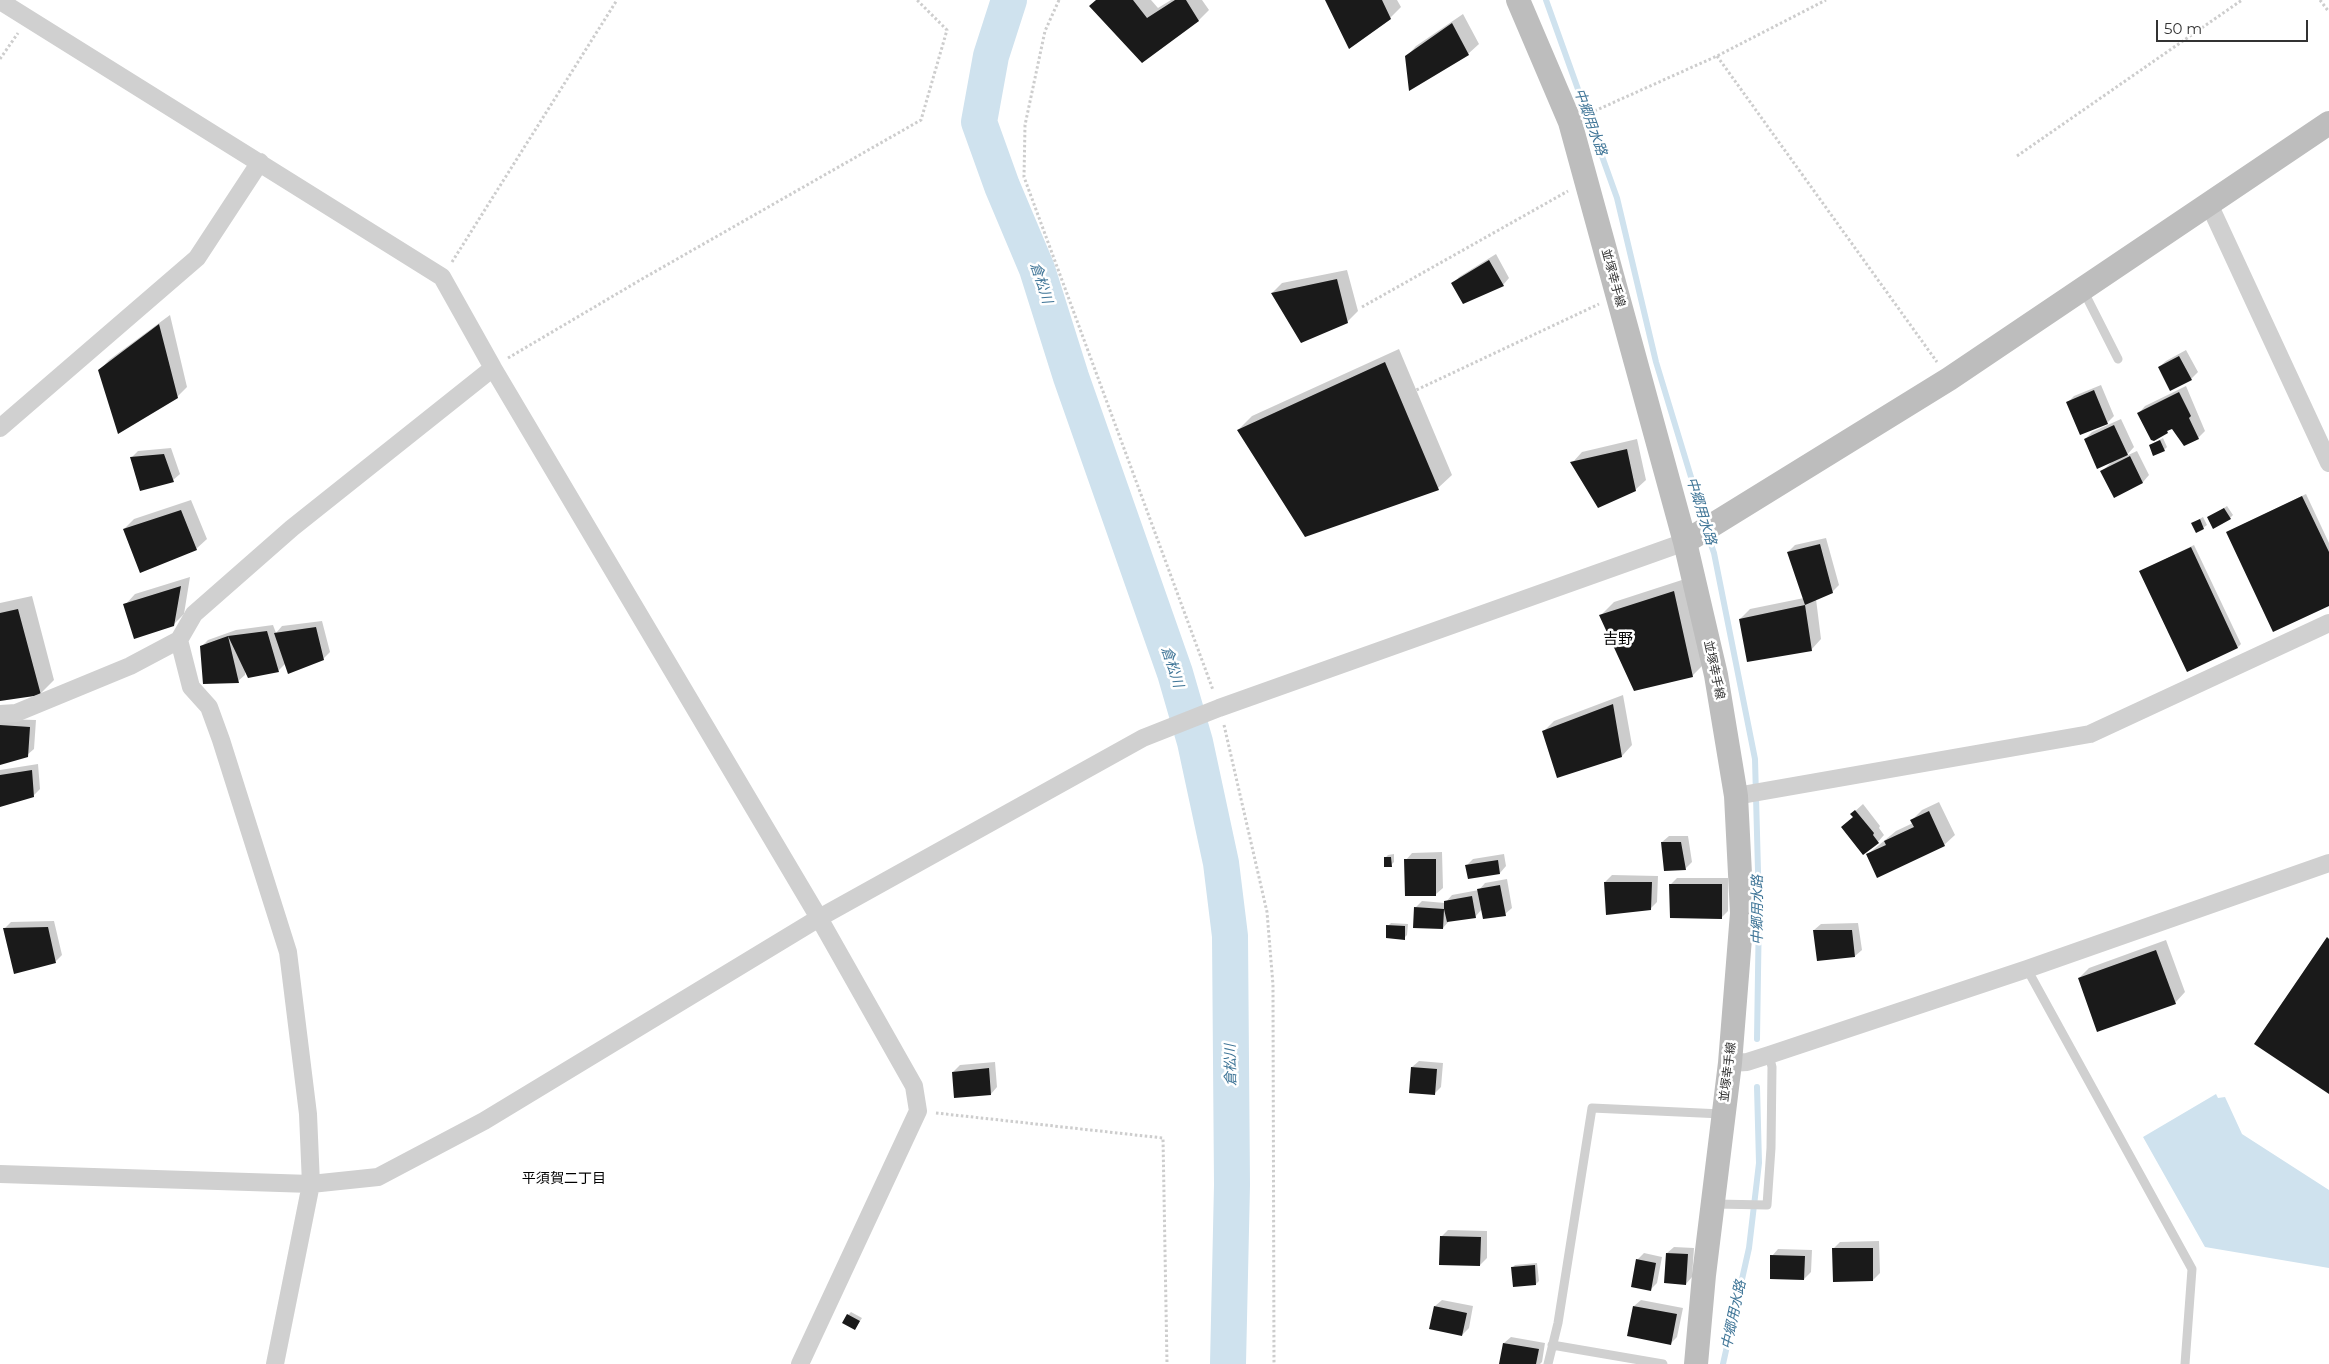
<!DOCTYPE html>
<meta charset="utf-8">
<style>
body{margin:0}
#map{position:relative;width:2329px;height:1364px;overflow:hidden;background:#fff;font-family:Montserrat,sans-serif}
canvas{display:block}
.scale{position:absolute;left:2156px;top:20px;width:152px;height:22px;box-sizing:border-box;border:2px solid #333;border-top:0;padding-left:6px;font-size:15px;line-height:18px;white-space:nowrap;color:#333;-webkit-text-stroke:4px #fff;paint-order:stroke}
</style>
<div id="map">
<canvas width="2329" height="1364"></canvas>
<div class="scale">50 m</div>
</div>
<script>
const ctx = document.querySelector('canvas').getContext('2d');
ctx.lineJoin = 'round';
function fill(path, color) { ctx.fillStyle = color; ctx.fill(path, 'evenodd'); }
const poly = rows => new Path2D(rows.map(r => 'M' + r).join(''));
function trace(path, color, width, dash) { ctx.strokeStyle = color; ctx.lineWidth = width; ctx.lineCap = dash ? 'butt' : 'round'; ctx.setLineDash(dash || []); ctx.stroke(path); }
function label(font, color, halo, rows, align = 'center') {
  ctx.font = font + ' Montserrat,"Noto Sans JP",sans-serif'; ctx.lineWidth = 5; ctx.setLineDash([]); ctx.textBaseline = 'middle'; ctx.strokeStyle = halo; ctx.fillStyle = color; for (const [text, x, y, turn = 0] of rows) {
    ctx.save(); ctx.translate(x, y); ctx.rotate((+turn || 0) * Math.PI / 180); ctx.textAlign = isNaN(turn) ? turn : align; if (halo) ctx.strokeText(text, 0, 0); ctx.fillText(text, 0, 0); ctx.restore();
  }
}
const water = poly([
 [2216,1094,2218,1098,2225,1097,2242,1134,2329,1190,2329,1268,2205,1247,2143,1137]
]);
const shadow = poly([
 [1097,0,1151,0,1158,8,1171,0,1202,0,1209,10,1198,21,1142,61],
 [1326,0,1397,0,1401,7,1390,18,1349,47],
 [1463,14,1479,44,1468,54,1406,57,1416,46],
 [1496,254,1509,278,1503,285,1453,284,1459,277],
 [1347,270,1358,311,1347,322,1272,293,1282,283],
 [170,315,187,387,177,397,99,371,109,360],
 [1399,349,1452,475,1438,488,1238,430,1252,416],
 [2186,350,2198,372,2191,379,2159,367,2166,361],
 [2101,385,2114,416,2107,423,2068,402,2074,396],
 [2186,386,2205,431,2198,438,2184,445,2172,427,2167,432,2139,413,2145,406],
 [2121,419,2134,447,2126,456,2137,451,2149,475,2143,482,2115,496,2102,471,2113,461,2085,439,2092,432],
 [2163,438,2167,447,2164,450,2150,445],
 [1637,439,1646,480,1635,490,1572,463,1582,452],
 [171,448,180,474,173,480,132,457,138,451],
 [2306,494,2329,543,2329,604,2227,532],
 [191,500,207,539,196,549,124,529,134,519],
 [2227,506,2233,515,2230,518,2208,518],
 [2203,517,2207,525,2197,532,2193,523],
 [1826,538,1839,585,1832,592,1816,599,1821,639,1811,650,1740,619,1750,609,1804,598,1788,552,1795,545],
 [2194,545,2241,644,2238,647,2141,571],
 [190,577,184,614,174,624,125,605,135,594],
 [1688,578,1706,662,1692,676,1601,615,1614,602],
 [32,596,54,680,40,694,0,700,0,603],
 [322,621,330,652,323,659,286,663,278,671,245,669,245,675,238,681,201,647,208,640,236,630,273,625,276,633,282,626],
 [1623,695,1632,745,1622,756,1543,732,1554,721],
 [0,719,36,720,34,749,27,755,0,764],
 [38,764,40,789,33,796,0,806,0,770],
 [1939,802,1955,835,1944,845,1868,854,1896,831,1913,823,1912,820,1922,810],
 [1863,804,1880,826,1879,828,1884,835,1877,843,1852,814],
 [1669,836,1688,836,1692,862,1685,869,1662,842],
 [1442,852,1443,888,1436,894,1406,860,1412,853],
 [1394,854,1394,862,1391,865,1385,858,1388,855],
 [1504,854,1506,866,1500,873,1467,865,1473,859],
 [1612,875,1658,876,1657,902,1650,909,1605,882],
 [1677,878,1728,878,1728,911,1721,918,1670,885],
 [1507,879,1512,908,1505,914,1482,909,1475,917,1449,921,1443,928,1415,908,1422,901,1445,903,1452,895,1479,890,1485,883],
 [54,921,62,955,56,961,5,928,11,922],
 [1391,923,1408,924,1407,935,1404,938,1388,926],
 [1858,923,1862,950,1855,956,1818,960,1814,930,1821,924],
 [2166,940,2185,992,2175,1003,2079,978,2089,968],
 [1419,1061,1443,1063,1441,1087,1434,1094,1412,1067],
 [995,1062,997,1087,991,1094,953,1072,960,1065],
 [1448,1230,1487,1231,1487,1258,1480,1265,1441,1237],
 [1879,1241,1880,1273,1873,1280,1833,1249,1840,1242],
 [1674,1247,1694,1248,1692,1277,1686,1284,1667,1253],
 [1778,1249,1812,1250,1811,1272,1804,1279,1772,1256],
 [1644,1253,1662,1257,1657,1283,1650,1290,1637,1260],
 [1537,1263,1539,1281,1536,1284,1512,1268,1515,1265],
 [1442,1300,1473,1306,1469,1328,1462,1335,1435,1306],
 [1641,1300,1683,1308,1677,1337,1671,1343,1634,1306],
 [851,1312,862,1318,855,1329,848,1315],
 [1511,1337,1545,1343,1542,1362,1540,1364,1507,1364,1504,1343]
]);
const stream = poly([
 [1546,0,1617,198,1656,362,1705,523],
 [1707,533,1714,553,1755,759,1759,908,1757,1039],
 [1723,1364,1749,1248,1759,1163,1757,1087]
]);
const river = poly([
 [1009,0,991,56,979,122,1002,186,1037,269,1071,377,1175,673,1195,742,1221,863,1230,936,1232,1185,1228,1364]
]);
const building = poly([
 [1096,0,1133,0,1147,18,1175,0,1186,0,1199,21,1142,63,1089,6],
 [1325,0,1382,0,1391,19,1349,49],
 [1452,23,1469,55,1409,91,1405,56],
 [1489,260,1504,286,1463,304,1451,283],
 [1337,279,1348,323,1301,343,1271,293],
 [159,324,178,398,118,434,98,370],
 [2179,356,2192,380,2170,391,2158,367],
 [1385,362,1439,490,1305,537,1237,430],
 [2094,390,2108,424,2080,435,2066,402],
 [2179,392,2191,416,2189,418,2199,439,2184,446,2172,429,2167,431,2168,433,2154,441,2151,440,2137,413],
 [2114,425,2128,455,2097,469,2084,439],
 [2160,440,2165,451,2153,456,2149,445],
 [1627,449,1636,491,1598,508,1570,462],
 [164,454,174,482,140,491,130,457],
 [2130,456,2143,483,2114,498,2100,471],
 [2302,496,2329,552,2329,606,2273,632,2226,532],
 [2224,508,2231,519,2213,529,2207,517],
 [181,510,197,550,140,573,123,529],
 [2200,519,2204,529,2196,533,2191,523],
 [1820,544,1833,593,1805,605,1787,552],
 [2191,547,2238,648,2187,672,2139,571],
 [181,586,174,626,134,639,123,604],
 [1674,591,1693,677,1634,691,1599,615],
 [1805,605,1812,651,1747,662,1739,619],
 [18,609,41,695,0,701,0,613],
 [316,627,324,660,288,674,274,633],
 [267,631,279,672,248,678,228,636,239,683,203,684,200,646,228,636],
 [1613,704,1622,757,1557,778,1542,731],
 [0,725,30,727,28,757,0,765],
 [32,770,34,797,0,807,0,775],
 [1855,810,1874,833,1873,835,1879,843,1863,855,1841,827,1853,817,1850,814],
 [1929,811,1945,846,1877,878,1866,854,1886,845,1884,841,1914,827,1910,820],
 [1661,842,1681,842,1686,870,1664,871],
 [1384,857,1391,857,1392,867,1384,867],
 [1404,859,1436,859,1436,896,1405,896],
 [1498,860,1500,874,1468,879,1465,865],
 [1604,882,1652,882,1651,910,1606,915],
 [1669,884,1722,884,1722,919,1670,918],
 [1500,885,1506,916,1483,919,1477,889],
 [1472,896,1476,918,1447,922,1444,909,1443,929,1413,928,1414,907,1444,909,1444,901],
 [1386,925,1405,926,1405,940,1386,938],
 [48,927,56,963,14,974,3,928],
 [1813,930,1852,930,1855,957,1817,961],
 [2327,937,2329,939,2329,1094,2254,1044],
 [2156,950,2176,1004,2097,1032,2078,978],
 [1411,1067,1437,1069,1435,1095,1409,1093],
 [989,1068,991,1095,954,1098,952,1072],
 [1440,1236,1481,1237,1480,1266,1439,1265],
 [1832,1248,1873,1248,1873,1281,1833,1282],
 [1666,1253,1688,1254,1686,1285,1664,1283],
 [1770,1255,1805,1256,1804,1280,1770,1279],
 [1636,1259,1656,1263,1651,1291,1631,1287],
 [1535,1265,1536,1285,1513,1287,1511,1267],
 [1434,1306,1467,1313,1462,1336,1429,1329],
 [1633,1306,1677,1314,1671,1345,1627,1336],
 [847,1314,860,1321,855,1330,842,1323],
 [1503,1343,1539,1349,1536,1364,1499,1364]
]);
const path = poly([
 [1059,0,1045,31,1025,125,1024,177,1213,690],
 [2320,0,2329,12],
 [1717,56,1937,362],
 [0,59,18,33],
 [1590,113,1717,56,1826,0],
 [2017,156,2242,0],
 [452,262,617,0],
 [1362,307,1568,191],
 [508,358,642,279,921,120,947,30,917,0],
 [1412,392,1599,304],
 [1224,725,1267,912,1273,985,1274,1364],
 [936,1113,1163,1138,1167,1364]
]);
const lane = poly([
 [2083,290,2118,359],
 [2027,969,2192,1269,2185,1364],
 [1715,1204,1767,1205,1771,1148,1772,1067,1769,1055],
 [1552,1345,1663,1364],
 [1548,1364,1558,1323,1592,1108,1722,1114]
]);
const street = poly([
 [0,1,442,277,493,368,819,918,914,1086,918,1111,800,1364],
 [2209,204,2329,463],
 [0,428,197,258,260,162],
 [179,640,191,687,209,707,221,740,288,952,308,1114,311,1184,275,1364],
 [0,714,16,713,130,666,179,640,194,614,292,528,493,368],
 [1736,796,2090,734,2329,623],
 [1730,1063,1747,1062,1769,1055,2027,969,2329,863],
 [0,1174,311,1184,378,1177,484,1121,819,918,1143,738,1219,708,1685,542]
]);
const secondary = poly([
 [1518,0,1570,122,1685,542,1716,675,1736,796,1742,913,1730,1063,1704,1275,1696,1364],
 [1685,542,1949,379,2329,123]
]);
const streetNames = [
 ["並塚幸手線",1613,278,75],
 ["並塚幸手線",1714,670,78],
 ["並塚幸手線",1728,1072,-83]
];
const waterNames = [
 ["中郷用水路",1590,122,70],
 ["倉松川",1041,283,72],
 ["中郷用水路",1701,511,73],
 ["倉松川",1172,667,72],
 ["中郷用水路",1758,910,-90],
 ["倉松川",1231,1065,-91],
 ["中郷用水路",1734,1315,-78]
];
const neighbourhoodNames = [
 ["平須賀二丁目",564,1179]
];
const quarterNames = [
 ["吉野",1618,640]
];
fill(water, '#cfe2ee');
fill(shadow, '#0003');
trace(stream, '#cfe2ee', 6);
trace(river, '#cfe2ee', 36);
fill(building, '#1a1a1a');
trace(path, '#cdcdcd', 3, [2.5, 2.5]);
trace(lane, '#d0d0d0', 9);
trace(street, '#d0d0d0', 18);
trace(secondary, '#bdbdbd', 24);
label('12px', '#333', '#fff', streetNames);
label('italic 14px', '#3f7597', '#fff', waterNames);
label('14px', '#000', '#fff', neighbourhoodNames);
label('15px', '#000', '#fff', quarterNames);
</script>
